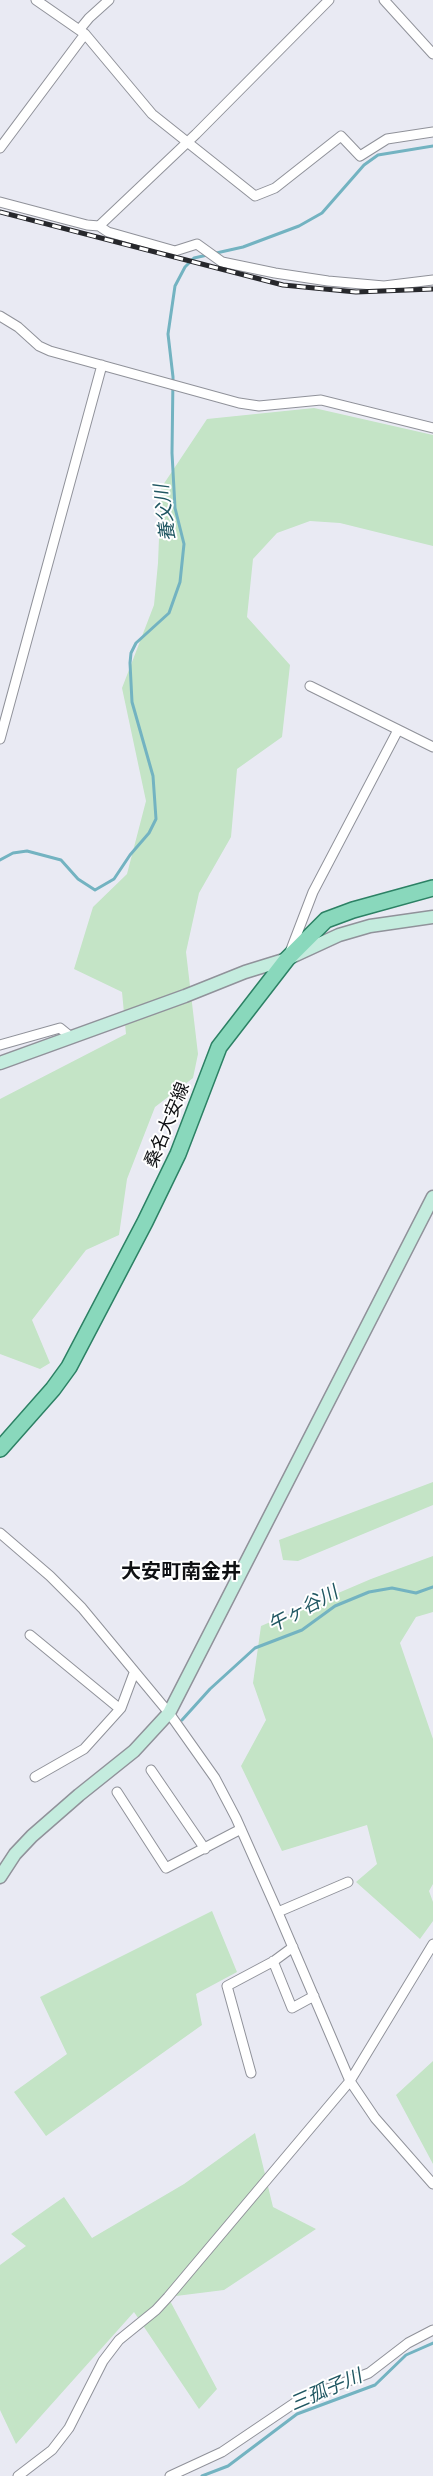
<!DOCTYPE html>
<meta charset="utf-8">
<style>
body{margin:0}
canvas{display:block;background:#e9eaf3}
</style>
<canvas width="433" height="2476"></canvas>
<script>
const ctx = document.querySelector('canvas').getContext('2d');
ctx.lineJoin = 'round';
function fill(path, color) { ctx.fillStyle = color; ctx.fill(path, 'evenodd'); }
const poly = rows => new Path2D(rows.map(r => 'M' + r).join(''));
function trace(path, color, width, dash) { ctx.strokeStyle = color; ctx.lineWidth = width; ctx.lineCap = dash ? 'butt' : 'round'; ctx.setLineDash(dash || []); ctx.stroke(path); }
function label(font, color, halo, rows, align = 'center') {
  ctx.font = font + ' "Golos Text","Noto Sans JP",sans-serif'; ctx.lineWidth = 4; ctx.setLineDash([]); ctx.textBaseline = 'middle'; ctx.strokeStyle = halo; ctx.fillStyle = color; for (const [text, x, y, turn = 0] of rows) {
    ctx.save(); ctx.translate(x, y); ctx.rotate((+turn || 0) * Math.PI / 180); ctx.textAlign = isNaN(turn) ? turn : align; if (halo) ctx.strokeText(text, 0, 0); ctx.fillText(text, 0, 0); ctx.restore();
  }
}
const green = poly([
 [314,408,433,435,433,546,340,523,310,521,277,533,253,559,247,617,290,665,282,737,237,769,231,837,199,893,186,952,198,1054,193,1078,155,1107,127,1179,119,1235,86,1250,32,1320,50,1363,40,1369,0,1354,0,1099,126,1034,122,992,74,969,93,907,127,874,146,801,122,688,154,605,158,563,161,488,207,419],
 [433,1482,433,1505,298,1561,283,1560,279,1540],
 [433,1556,433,1612,416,1617,400,1643,433,1739,433,1884,429,1891,433,1902,433,1921,420,1939,356,1882,377,1864,367,1825,282,1851,241,1766,266,1720,253,1683,261,1626,371,1579],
 [212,1911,237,1972,196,1994,202,2025,46,2136,14,2092,67,2054,40,1997],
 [433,2061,433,2164,396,2095],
 [255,2133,273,2207,316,2229,224,2290,168,2297,217,2389,199,2409,134,2312,16,2444,0,2410,0,2265,26,2246,11,2234,64,2197,92,2238,184,2184]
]);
const stream = poly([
 [0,860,13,853,27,851,61,860,78,879,95,890,114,879,130,855,149,833,156,819,153,776,132,702,130,663,131,653,136,643,169,613,180,582,184,544,175,508,172,453,173,377,168,334,175,286,185,267,194,258,243,247,299,226,322,213,364,165,378,155,433,146],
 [182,1720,210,1689,255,1648,302,1630,335,1606,369,1592,392,1588,416,1593,433,1587],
 [202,2476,228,2466,297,2414,375,2385,406,2355,433,2343]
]);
const street = poly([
 [36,0,85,34,152,114,255,196,275,188,341,136,360,156,387,139,433,132],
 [384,0,433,54],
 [80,29,89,18,109,0],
 [0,148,85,34],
 [0,202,87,225,99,226,196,134,329,0],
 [99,226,108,232,175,251,197,244,222,262,275,273,328,281,384,286,433,280],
 [0,316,18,327,39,346,50,351,239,403,259,406,321,400,433,428],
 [310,686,433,747],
 [0,739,102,365],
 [290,952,313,892,398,730],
 [0,1045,60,1028,71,1037],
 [0,1533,50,1576,82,1608,169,1713,215,1778,236,1818,276,1908,350,2081,375,2118,433,2184],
 [30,1635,120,1709],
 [151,1770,205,1849],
 [35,1777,84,1749,121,1708,134,1673],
 [117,1792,166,1868,241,1829],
 [278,1912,348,1882],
 [273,1961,292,2008,314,1996],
 [251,2073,227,1986,274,1961,293,1947],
 [18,2476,52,2450,69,2428,103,2361,119,2340,156,2310,168,2297,350,2081,433,1944],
 [170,2476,222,2452,299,2400,369,2373,408,2343,433,2330]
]);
const secondary = poly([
 [0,1063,185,996,245,972,287,959,339,935,370,926,433,917],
 [0,1877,15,1854,32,1836,79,1795,134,1751,169,1713,433,1197]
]);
const primary = poly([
 [0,1449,53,1389,69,1367,145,1222,178,1154,219,1047,287,959,326,920,353,910,433,888]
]);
const rail = poly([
 [0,212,283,285,356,292,433,289]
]);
const streetNames = [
 ["桑名大安線",167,1125,-68]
];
const waterNames = [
 ["養父川",165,513,-97],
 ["午ヶ谷川",303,1609,-28],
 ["三孤子川",326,2390,-23]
];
const quarterNames = [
 ["大安町南金井",181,1572]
];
fill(green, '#c4e4c6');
trace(stream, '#73b3c1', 3);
trace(street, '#90929a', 11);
trace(secondary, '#90929a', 15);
trace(primary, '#2c8164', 18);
trace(street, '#fff', 9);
trace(secondary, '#c4ecde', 12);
trace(primary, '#89d8bc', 15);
trace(rail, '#27282c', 5);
trace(rail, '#fff', 3, [9]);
label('18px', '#0f1013', '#fff', streetNames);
label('italic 19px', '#205762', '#fff', waterNames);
label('bold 20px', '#0f1013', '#fff', quarterNames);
</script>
